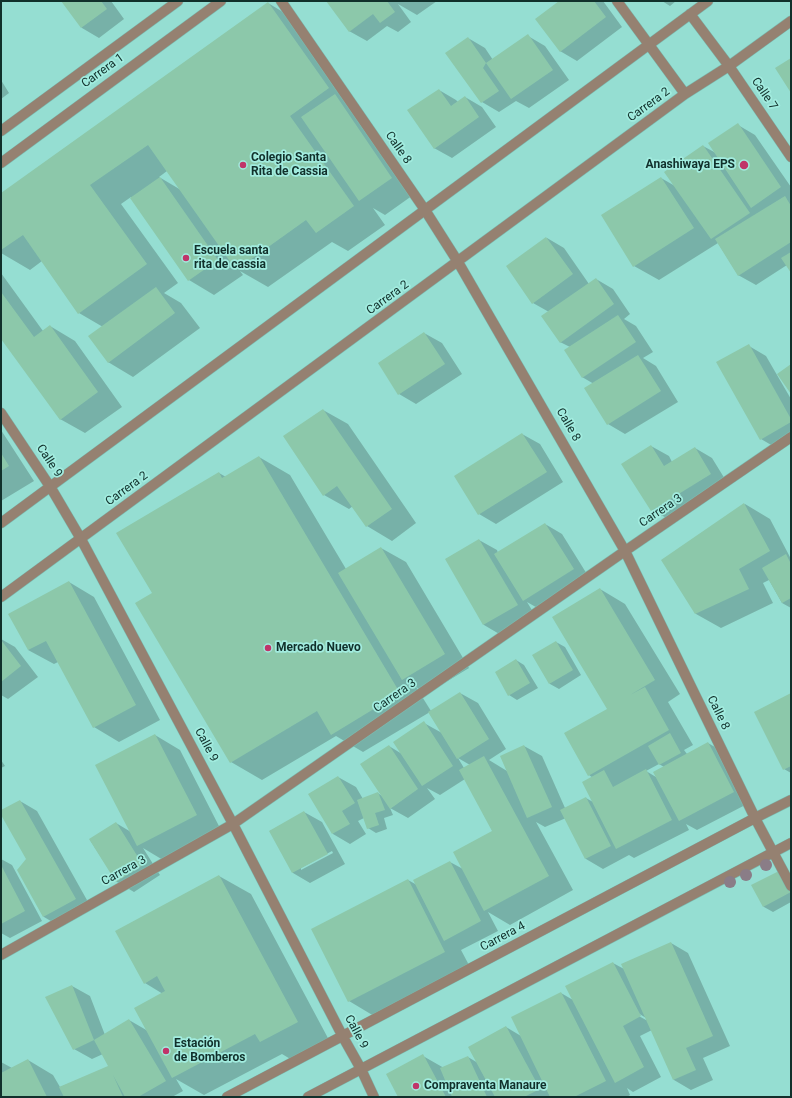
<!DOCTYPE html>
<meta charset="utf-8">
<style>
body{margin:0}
#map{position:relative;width:792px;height:1098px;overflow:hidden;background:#95ded2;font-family:Roboto,sans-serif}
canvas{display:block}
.frame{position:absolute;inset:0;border:2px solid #11302b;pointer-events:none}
</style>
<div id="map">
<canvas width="792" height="1098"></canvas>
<div class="frame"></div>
</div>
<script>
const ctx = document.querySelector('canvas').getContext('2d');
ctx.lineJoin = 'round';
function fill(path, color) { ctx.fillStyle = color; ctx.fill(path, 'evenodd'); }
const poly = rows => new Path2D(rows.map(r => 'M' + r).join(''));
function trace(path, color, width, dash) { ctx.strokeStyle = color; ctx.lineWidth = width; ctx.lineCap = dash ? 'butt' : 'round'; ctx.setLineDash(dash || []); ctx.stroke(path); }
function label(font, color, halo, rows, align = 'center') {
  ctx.font = font + ' Roboto,sans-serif'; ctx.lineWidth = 3.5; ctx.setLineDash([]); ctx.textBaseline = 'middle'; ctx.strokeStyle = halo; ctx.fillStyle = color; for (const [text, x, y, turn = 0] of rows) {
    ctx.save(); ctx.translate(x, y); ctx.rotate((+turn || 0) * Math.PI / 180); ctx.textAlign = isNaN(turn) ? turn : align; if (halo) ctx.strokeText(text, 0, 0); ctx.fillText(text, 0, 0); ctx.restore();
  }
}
const shadow = poly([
 [62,1,111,1,124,19,99,38,82,28],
 [327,1,437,1,417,15,398,4,411,22,398,32,387,26,367,41,349,31],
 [561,1,603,1,622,27,577,61,560,51],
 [662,1,676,1,670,6],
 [268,3,293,18,416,193,385,215,373,208,385,225,348,251,332,242,268,287,240,271,243,275,214,295,189,280,131,197,121,204,178,283,164,293,181,303,200,328,133,377,108,362,103,327,79,313,42,261,30,270,1,253,1,194],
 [167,171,181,190,159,177],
 [528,36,545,46,569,80,529,108,516,101,499,112,482,102,468,38,485,48,493,60],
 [1,80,9,93,1,99],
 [439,90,456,100,458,102,465,97,482,107,496,127,452,158,434,148],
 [738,125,755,135,791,187,791,271,787,265,756,285,738,275,718,243,659,280,634,266,661,178,675,186,703,146,716,153],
 [547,238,564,248,589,284,596,279,613,289,630,314,624,319,636,326,653,352,643,358,656,366,678,402,625,434,608,424,586,389,594,384,582,377,570,347,560,342,549,312,533,303],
 [1,273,43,331,50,326,75,341,122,407,85,433,60,419,1,337],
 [424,333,442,343,462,374,416,404,399,394],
 [749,346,766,356,777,375,791,365,791,393,778,374,777,375,791,399,791,442,778,449,761,439],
 [323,410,348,424,416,523,392,541,367,526,353,506,349,509,324,495],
 [1,430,34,481,1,501],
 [522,434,540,444,563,482,496,524,479,514],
 [651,446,669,456,672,462,695,448,712,458,728,484,670,520,652,510,623,464],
 [259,457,290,475,346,569,381,548,406,562,469,668,428,693,416,687,431,711,460,693,478,703,506,749,489,760,507,771,524,746,542,756,565,808,586,798,593,802,593,778,589,775,608,709,600,589,625,604,680,694,668,702,693,745,684,750,687,754,708,743,725,753,751,802,697,830,686,824,689,830,634,858,629,855,603,869,586,859,566,818,545,827,536,822,573,890,510,925,488,912,498,931,461,950,470,967,374,1016,349,1001,408,880,417,885,450,862,463,869,493,832,465,779,440,795,427,788,435,799,408,818,390,808,393,815,384,818,387,829,376,833,368,828,364,818,358,821,366,834,350,844,333,834,338,777,356,787,363,799,378,793,382,796,389,746,402,754,424,723,442,733,430,712,363,752,336,736,262,780,231,762,153,593,219,473,226,477],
 [458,758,470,765,464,768],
 [659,764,664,767,656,777,646,771],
 [745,504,770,519,791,559,791,608,782,603,769,580,763,583,773,603,721,628,696,614,663,561],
 [545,524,562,534,590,579,541,610,527,602,535,615,501,635,484,625,446,559,479,540,497,550,498,553],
 [69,582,94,597,160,720,119,742,94,727,58,662,54,664,28,650],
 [1,639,15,647,38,677,8,699,1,695],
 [556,642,565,647,581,675,559,689,550,684,534,655],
 [516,660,524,665,538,688,517,700,509,695],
 [791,695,791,773,784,769],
 [155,735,180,750,221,830,163,860,143,848,160,875,134,892,117,882,90,840,116,823,131,832],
 [1,760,5,766,1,768],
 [20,801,37,811,92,909,61,927,44,917,18,870,27,859,1,812],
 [304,812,322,822,345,864,310,883,293,873,270,831],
 [332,851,333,853,301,870,301,868],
 [1,859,12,865,42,921,10,938,1,933],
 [219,876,251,894,329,1040,292,1060,282,1054,204,1095,176,1079,183,1091,172,1097,1,1097,1,1062,12,1068,28,1060,53,1075,60,1087,110,1067,103,1054,92,1059,74,1049,72,986,90,996,105,1035,129,1020,148,1031,163,994,145,983],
 [791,879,791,902,773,912,764,907,753,885],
 [671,943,688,953,730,1046,703,1058,713,1080,691,1090,674,1080,652,1030,640,1036,661,1077,633,1092,627,1088,630,1095,627,1097,400,1097,423,1056,444,1068,468,1057,478,1063,506,1027,521,1036,561,993,573,1000,613,963,624,969],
 [638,1013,646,1018,646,1020,637,1015]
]);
const building = poly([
 [61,1,101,1,107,9,81,28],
 [326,1,387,1,395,12,380,23,373,14,349,32],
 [559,1,594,1,606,17,560,52,535,19],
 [268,2,329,88,290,116,354,206,316,233,306,220,236,270,148,145,90,185,147,264,78,314,23,235,1,250,1,193],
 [528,34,553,70,511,99,486,63,483,68,499,91,481,103,445,53,468,37,486,63],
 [791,58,791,93,775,68],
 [439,89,451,106,465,96,479,117,434,149,407,110],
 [335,94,392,178,359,201,301,117],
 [738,123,781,187,751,208,708,143],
 [703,145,750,213,711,239,664,172],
 [160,177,218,260,188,281,130,198],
 [661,177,694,228,633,267,601,215],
 [785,196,791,206,791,242,738,276,715,239],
 [546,237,573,274,532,304,506,266],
 [791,252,791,273,781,258],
 [596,278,614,304,560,343,541,316],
 [156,287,175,313,108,363,88,336],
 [1,292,34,337,50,325,98,392,60,420,1,339],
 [618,315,636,342,582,378,564,350],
 [424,332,445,364,398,395,378,363],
 [749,344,791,419,791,422,760,440,716,362],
 [638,355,661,391,607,425,584,388],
 [791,364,791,394,777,374],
 [323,409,392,509,366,527,337,486,323,496,283,436],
 [522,433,547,472,478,515,454,476],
 [651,445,664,466,695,447,711,474,651,511,621,464],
 [1,453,9,466,1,471],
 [259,456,400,693,331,735,317,711,230,763,135,603,152,593,116,533,219,472,222,478],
 [744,503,770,551,739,569,749,589,695,614,661,560],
 [545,523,574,569,523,601,494,554],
 [479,539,518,605,483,625,445,559],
 [381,547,445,654,402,680,338,573],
 [786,554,791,564,791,598,782,603,762,568],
 [69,581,136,705,93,728,46,641,28,650,8,614],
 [600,588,655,680,630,695,645,687,669,730,588,776,564,733,607,709,552,617],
 [1,640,21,666,1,682],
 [556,641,573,670,549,684,532,655],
 [516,659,530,683,508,696,495,672],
 [460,692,489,739,457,759,428,712],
 [791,693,791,766,783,770,754,712],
 [424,721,453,766,422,786,393,742],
 [670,733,681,753,659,765,648,746],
 [155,734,197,815,137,846,95,765],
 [708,742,734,792,679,821,653,772],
 [389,745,418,789,390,809,360,764],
 [524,745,552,807,527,818,500,756],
 [484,756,549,876,484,911,453,852,492,831,459,770],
 [646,769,672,820,616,849,582,782,604,770,613,787],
 [338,776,355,803,342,811,350,824,332,834,308,794],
 [378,792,385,810,375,813,379,825,367,829,357,800],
 [586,797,611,846,585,859,560,810],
 [20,800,76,899,43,917,17,870,26,859,1,815,1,810],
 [304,811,328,854,292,873,269,831],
 [116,822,143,865,116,882,89,839],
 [450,861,481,921,444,941,413,880],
 [1,865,25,911,1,924],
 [781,870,791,889,791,892,763,907,751,885],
 [219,875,298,1022,260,1042,255,1034,172,1078,134,1008,165,991,157,976,144,984,115,931],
 [408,879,445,952,348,1002,311,929],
 [671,942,713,1036,686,1048,696,1070,673,1080,621,964],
 [613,962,641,1016,623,1026,644,1067,615,1083,565,986],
 [72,985,94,1040,73,1050,45,997],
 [561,992,606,1081,574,1097,550,1097,511,1017],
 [129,1019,166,1081,138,1097,125,1097,113,1075,123,1097,64,1097,59,1087,108,1066,94,1040],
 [506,1026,540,1089,524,1097,495,1097,468,1047],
 [423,1054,446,1097,398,1097,386,1074],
 [468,1056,487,1097,452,1097,440,1068],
 [28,1059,47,1097,1,1097,1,1073]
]);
const minor = poly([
 [281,1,425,210,458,262,625,551,755,818,791,886],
 [617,1,685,94],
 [690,14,729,66,791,157],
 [1,131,178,1],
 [1,163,221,1],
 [1,413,51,488,81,539,233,824,343,1037,361,1069,374,1097],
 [1,523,708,1],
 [1,597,685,94,729,66,791,21],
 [1,955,233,824,625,551,791,437],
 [227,1097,755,818,791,800],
 [308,1097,791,843]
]);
const trees = [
 [766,865],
 [746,875],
 [730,882]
];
const markers = [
 [243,165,4,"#c03469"],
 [744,165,5,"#c03469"],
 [186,258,4,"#c03469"],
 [268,648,4,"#c03469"],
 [166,1051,4,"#c03469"],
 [416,1086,4,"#c03469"]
];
const streetNames = [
 ["Carrera 1",103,71,-36],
 ["Calle 7",764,94,56],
 ["Carrera 2",649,105,-36],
 ["Calle 8",398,148,55],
 ["Carrera 2",388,298,-36],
 ["Calle 8",568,425,60],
 ["Calle 9",49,461,57],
 ["Carrera 2",127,489,-36],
 ["Carrera 3",661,511,-34],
 ["Carrera 3",395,696,-35],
 ["Calle 8",718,713,64],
 ["Calle 9",206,745,62],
 ["Carrera 3",124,871,-29],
 ["Carrera 4",503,937,-28],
 ["Calle 9",356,1032,62]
];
const poiNames = [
 ["Colegio Santa",251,158],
 ["Rita de Cassia",251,172],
 ["Anashiwaya EPS",735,165,"right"],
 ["Escuela santa",194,251],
 ["rita de cassia",194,265],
 ["Mercado Nuevo",276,648],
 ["Estación",174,1044],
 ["de Bomberos",174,1058],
 ["Compraventa Manaure",424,1086]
];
fill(shadow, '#0003');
fill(building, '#8cc8aa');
trace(minor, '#7bbbb1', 11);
trace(minor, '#958171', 10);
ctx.fillStyle = '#8a7d87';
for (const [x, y] of trees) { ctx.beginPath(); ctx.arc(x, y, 6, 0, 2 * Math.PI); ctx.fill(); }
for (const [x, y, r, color] of markers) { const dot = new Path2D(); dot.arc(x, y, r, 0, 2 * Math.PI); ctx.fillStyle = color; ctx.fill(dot); trace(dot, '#a2ecdf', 1.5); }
label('12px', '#11302b', '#a2ecdf', streetNames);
label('bold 12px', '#11302b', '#a2ecdf', poiNames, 'left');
</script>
